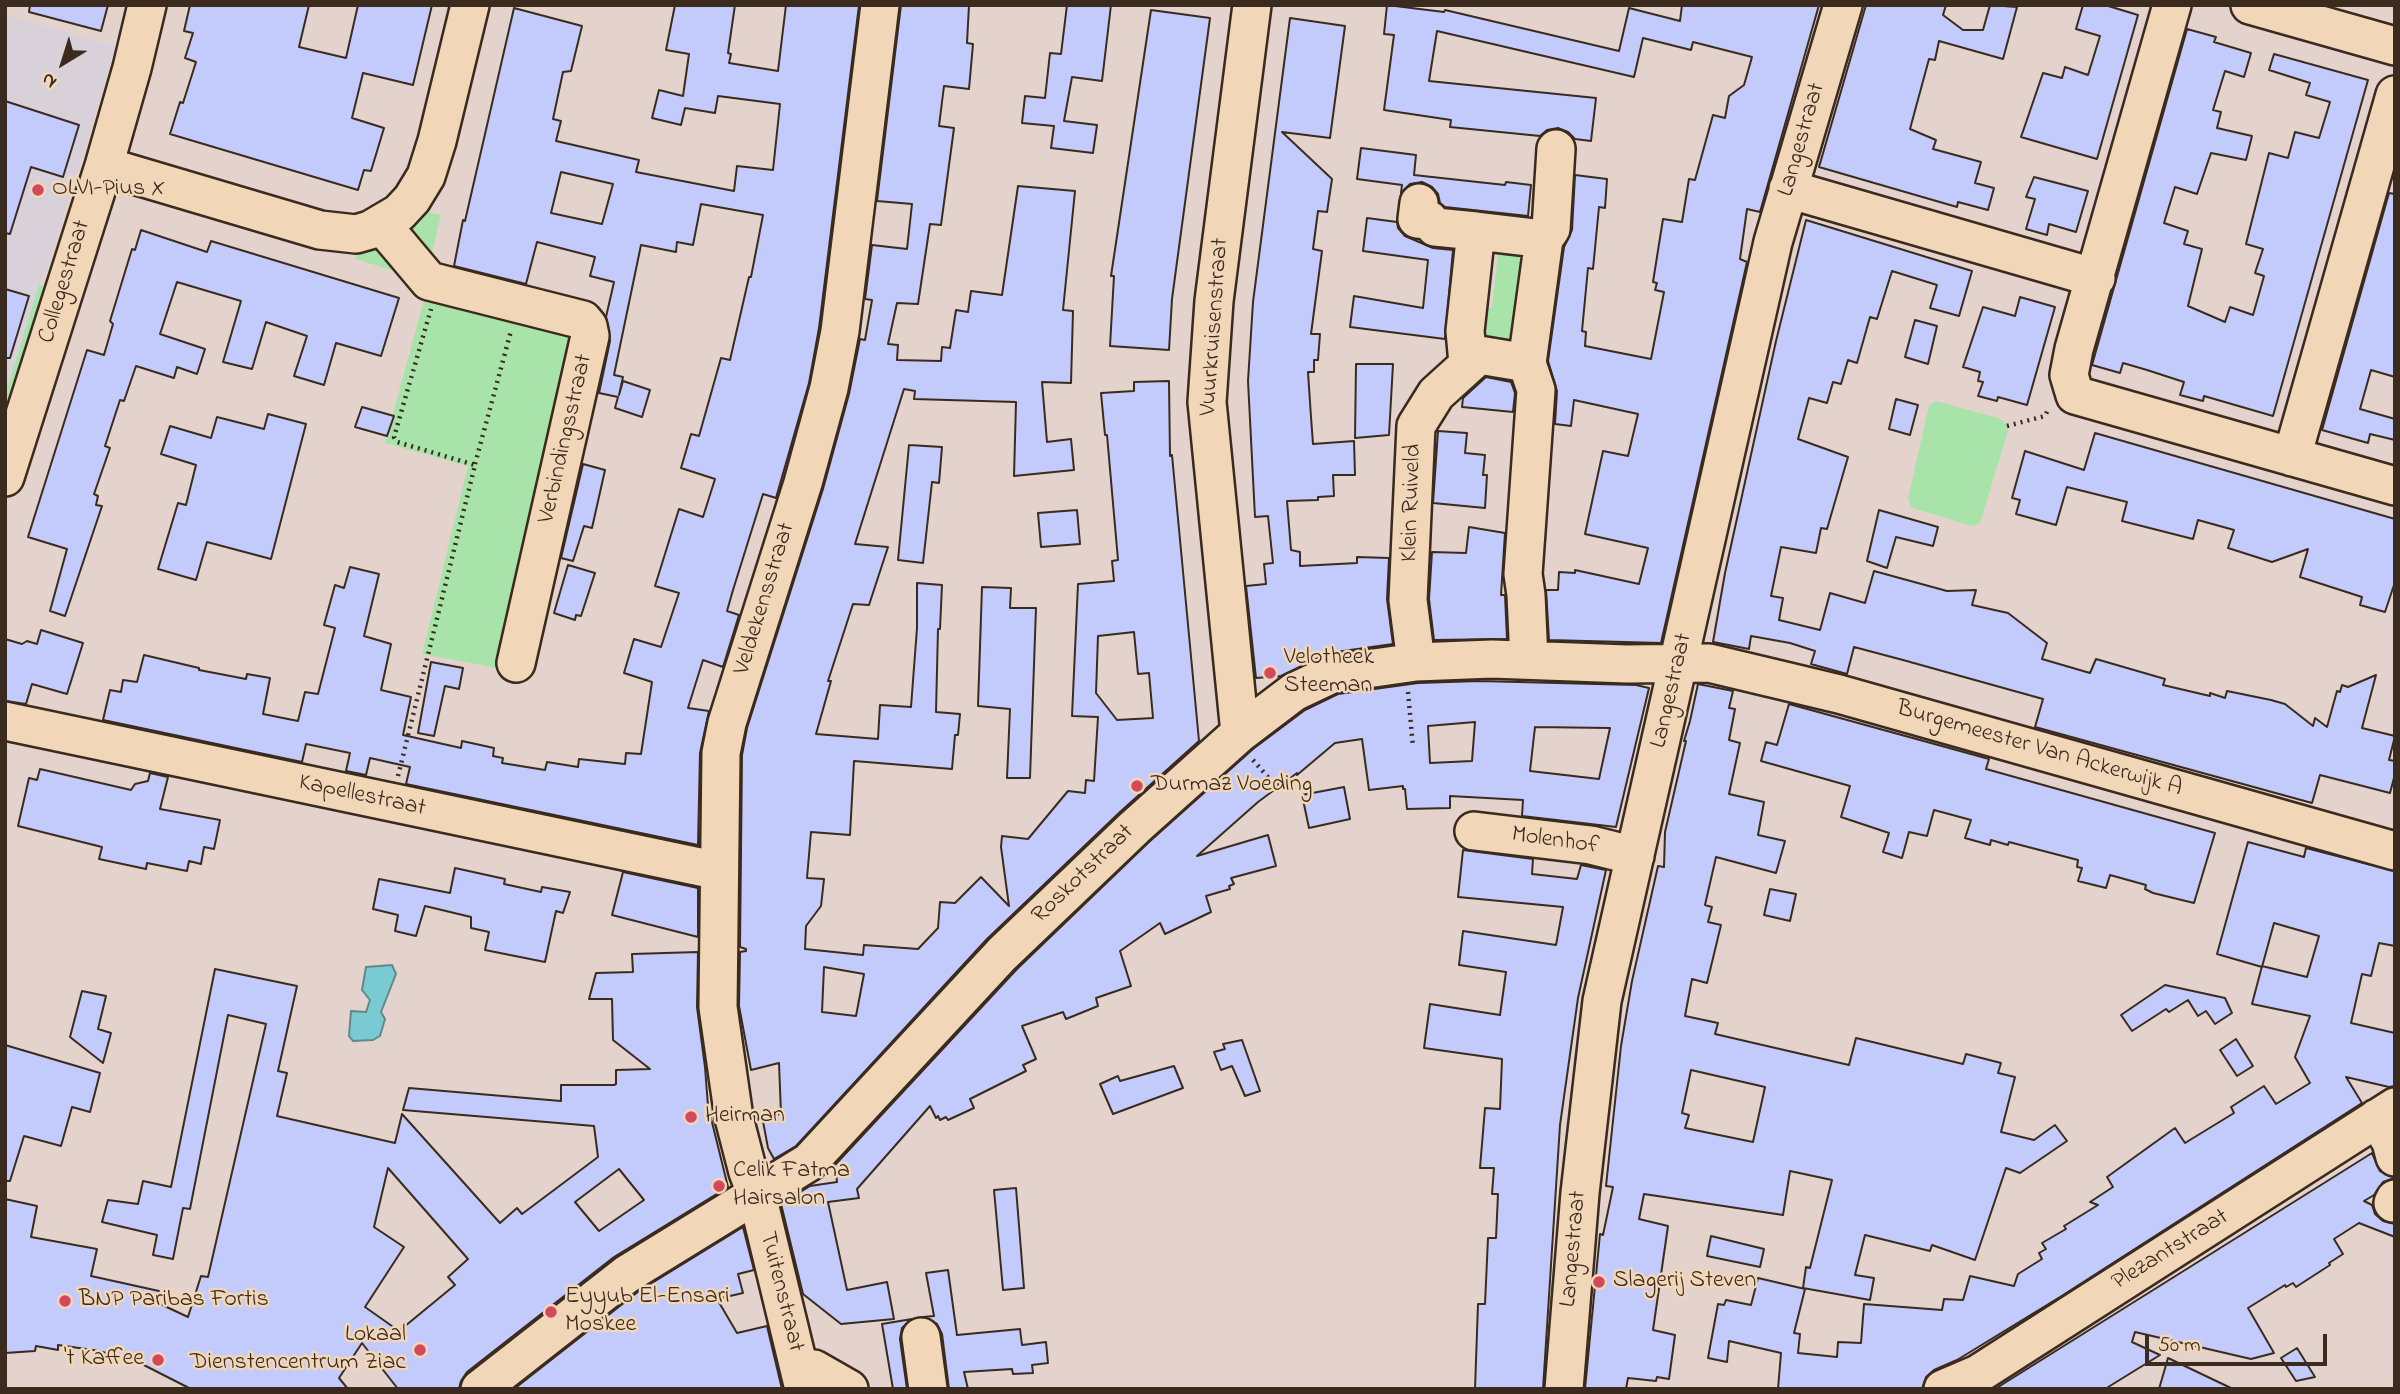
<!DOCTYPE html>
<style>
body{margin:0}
#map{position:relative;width:2400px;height:1394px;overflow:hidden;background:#e3d3cc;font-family:"Indie Flower",sans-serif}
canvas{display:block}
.frame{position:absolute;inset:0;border:7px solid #3b2a1e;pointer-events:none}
.north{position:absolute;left:28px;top:28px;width:70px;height:70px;-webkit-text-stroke:5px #f1d6b8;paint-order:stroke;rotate:218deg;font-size:19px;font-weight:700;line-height:28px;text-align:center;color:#3b2a1e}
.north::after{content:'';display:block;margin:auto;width:24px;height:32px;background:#3b2a1e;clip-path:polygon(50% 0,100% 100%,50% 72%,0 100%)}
.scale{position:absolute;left:2145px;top:1334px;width:182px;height:32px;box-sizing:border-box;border:4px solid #3b2a1e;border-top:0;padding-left:9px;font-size:21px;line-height:24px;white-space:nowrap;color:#3b2a1e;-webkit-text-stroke:5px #f1d6b8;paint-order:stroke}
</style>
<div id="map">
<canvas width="2400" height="1394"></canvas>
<div class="frame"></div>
<div class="north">N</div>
<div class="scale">50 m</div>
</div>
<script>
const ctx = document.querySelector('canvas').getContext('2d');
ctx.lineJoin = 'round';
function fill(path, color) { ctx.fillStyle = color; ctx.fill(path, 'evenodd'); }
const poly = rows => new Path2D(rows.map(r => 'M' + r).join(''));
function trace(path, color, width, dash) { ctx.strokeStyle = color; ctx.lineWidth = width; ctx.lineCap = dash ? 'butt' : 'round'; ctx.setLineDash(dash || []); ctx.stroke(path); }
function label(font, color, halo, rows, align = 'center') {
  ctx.font = font + ' "Indie Flower",sans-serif'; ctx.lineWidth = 5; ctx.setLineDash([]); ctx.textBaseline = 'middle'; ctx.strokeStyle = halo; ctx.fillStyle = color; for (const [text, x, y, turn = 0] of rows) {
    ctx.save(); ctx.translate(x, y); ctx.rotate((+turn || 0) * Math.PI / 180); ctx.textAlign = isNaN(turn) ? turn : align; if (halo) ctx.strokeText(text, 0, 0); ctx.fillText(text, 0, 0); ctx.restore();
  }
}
const built = poly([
 [5,15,116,46,46,273,43,273,5,395]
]);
const green = poly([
 [427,212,441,215,429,265,403,235],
 [1499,244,1533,247,1524,342,1473,346,1484,307,1492,308],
 [382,245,405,274,355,259,358,253],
 [39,285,47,287,5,417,5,395],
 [427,289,575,321,504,669,422,654,468,466,385,443],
 [1936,401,2001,419,2007,426,2008,431,1980,523,1972,526,1912,508,1908,499,1929,405]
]);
const water = poly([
 [392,965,396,974,381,1012,385,1019,380,1036,373,1040,353,1041,349,1036,351,1011,366,1012,370,1000,362,990,366,967,392,965]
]);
const building = poly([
 [30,5,108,5,101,31,29,12,30,5],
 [190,5,309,5,299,47,346,58,358,5,432,5,413,85,363,73,352,118,384,128,371,171,364,170,358,190,170,134,180,102,183,103,196,62,185,58,193,33,184,31,190,5],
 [675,5,735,5,728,53,731,54,729,63,778,71,786,5,859,5,819,328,809,383,776,498,763,494,733,590,727,611,739,615,723,667,703,660,688,708,709,711,700,753,698,845,406,784,410,767,370,758,366,775,346,771,350,753,306,744,302,762,103,720,110,690,121,692,123,680,137,682,144,655,199,668,199,670,246,679,247,674,270,678,263,714,298,721,305,692,318,694,335,628,324,625,335,585,344,588,350,567,379,574,364,636,391,644,381,690,411,697,403,735,461,748,462,741,494,748,493,756,503,758,502,763,545,770,547,762,578,767,579,759,625,764,626,753,641,754,652,682,624,673,634,639,661,647,679,593,655,586,679,509,703,517,715,479,681,468,691,434,699,436,721,358,730,360,749,277,751,277,763,215,701,204,693,245,677,242,676,252,641,245,614,375,623,377,619,395,623,381,650,390,642,417,615,408,618,397,599,393,610,341,606,317,614,282,590,276,595,257,537,242,526,284,454,266,463,220,465,221,514,8,582,26,571,71,563,72,553,119,561,121,556,141,639,160,636,172,734,191,737,166,773,170,780,104,718,96,715,113,685,108,681,125,652,118,659,90,683,96,689,54,666,50,675,5],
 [561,172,613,184,602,224,551,213,561,172],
 [901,5,969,5,967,43,973,44,969,89,944,86,939,126,954,128,941,225,930,224,918,304,897,303,888,344,898,345,897,360,941,361,942,347,950,348,956,310,968,312,971,291,1002,295,1018,186,1075,191,1063,310,1073,311,1071,383,1042,382,1047,442,1071,439,1074,470,1014,476,1016,402,914,399,915,391,904,389,855,544,888,547,869,605,853,604,828,681,831,681,816,734,878,739,880,705,911,707,917,628,917,583,942,585,940,629,938,629,936,712,960,714,958,735,955,735,952,769,854,761,850,835,811,832,807,878,824,879,821,906,806,926,805,949,863,955,864,945,918,949,938,928,940,902,955,903,981,877,1009,906,1001,847,1002,836,1028,839,1068,791,1085,793,1086,780,1094,781,1098,717,1072,716,1078,584,1114,581,1112,561,1118,560,1107,435,1105,435,1101,393,1134,391,1134,382,1169,381,1170,456,1172,455,1199,741,1120,812,987,939,796,1146,774,1159,768,1148,762,1116,781,1114,779,1063,751,1070,739,1006,740,952,746,951,746,949,740,947,742,755,747,728,823,489,849,394,860,339,865,340,872,300,865,299,872,245,907,249,912,204,877,201,901,5],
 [1134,632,1138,674,1149,673,1153,718,1117,720,1096,693,1098,636,1134,632],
 [824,967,864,974,856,1016,822,1012,824,967],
 [1067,5,1111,5,1102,81,1072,77,1064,121,1097,125,1093,153,1051,148,1054,126,1022,123,1025,96,1045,98,1050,53,1061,54,1067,5],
 [1387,5,1444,12,1445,10,1619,51,1629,8,1680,21,1682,5,1819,5,1760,212,1747,209,1740,259,1747,262,1661,643,1549,640,1546,590,1558,590,1559,572,1575,573,1575,570,1639,584,1648,548,1585,534,1603,451,1628,456,1638,414,1574,400,1571,426,1555,424,1557,391,1548,361,1564,247,1572,230,1575,175,1607,179,1605,208,1599,207,1593,269,1588,268,1582,331,1586,332,1585,346,1651,359,1664,292,1655,290,1657,283,1653,282,1663,219,1682,222,1689,179,1695,180,1713,115,1725,118,1729,96,1744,85,1752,57,1693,42,1691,50,1643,38,1634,77,1437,31,1429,81,1596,98,1591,141,1575,139,1568,132,1558,128,1547,130,1540,136,1450,127,1451,120,1384,110,1394,35,1384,34,1387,5],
 [1866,5,1946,5,1943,15,1963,30,1983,30,1990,5,2017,7,2003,59,1939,41,1935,60,1929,59,1910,129,1936,140,1933,149,1981,162,1975,183,1994,188,1988,210,1958,202,1957,207,1819,167,1866,5],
 [2083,5,2105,5,2138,15,2097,159,2021,137,2043,73,2062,78,2065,67,2088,75,2100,36,2076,29,2083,5],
 [1151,10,1210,18,1172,299,1169,350,1110,346,1114,276,1111,276,1151,10],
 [1290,18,1345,26,1330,138,1282,132,1332,179,1327,212,1318,211,1313,249,1322,251,1311,334,1320,334,1318,360,1314,360,1314,372,1308,372,1311,417,1313,444,1354,441,1355,475,1333,475,1334,496,1318,497,1318,500,1287,501,1291,550,1300,552,1300,566,1357,563,1357,557,1389,558,1387,599,1393,644,1329,653,1281,676,1256,678,1246,586,1266,584,1264,564,1273,563,1268,516,1255,517,1248,381,1253,302,1290,18],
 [2187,29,2216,37,2214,42,2251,53,2244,77,2225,71,2213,110,2221,112,2217,128,2252,136,2246,160,2211,153,2197,194,2175,187,2164,223,2188,231,2184,244,2202,249,2188,306,2225,322,2230,307,2253,315,2259,294,2264,276,2255,273,2263,249,2246,244,2269,153,2288,158,2295,132,2319,138,2330,102,2306,95,2310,83,2269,70,2274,54,2368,80,2273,416,2204,396,2203,401,2180,395,2184,382,2147,370,2123,363,2120,373,2092,365,2187,29],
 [5,101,79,125,63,177,31,167,10,234,5,233,5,101],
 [1361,148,1416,155,1414,175,1505,185,1506,182,1531,185,1528,216,1445,207,1440,203,1438,194,1432,187,1422,182,1410,184,1401,193,1402,185,1357,179,1361,148],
 [2034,177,2088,191,2076,232,2049,224,2047,235,2026,229,2035,199,2026,197,2034,177],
 [2389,193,2395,194,2395,377,2371,370,2360,409,2395,419,2395,440,2370,434,2368,443,2322,430,2389,193],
 [1367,218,1397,222,1398,228,1405,236,1433,248,1453,250,1445,339,1350,327,1354,296,1423,308,1428,260,1363,251,1367,218],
 [1806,220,1972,271,1959,316,1930,308,1937,285,1892,271,1877,319,1870,317,1857,363,1848,360,1841,384,1833,382,1827,403,1809,398,1798,439,1848,457,1827,529,1821,528,1816,553,1781,547,1771,596,1783,598,1779,620,1820,630,1830,593,1865,603,1874,571,1947,591,1976,590,1972,605,2008,613,2047,643,2042,659,2090,673,2096,659,2165,679,2163,685,2210,696,2210,693,2225,698,2227,691,2271,700,2285,704,2313,726,2315,718,2327,727,2337,691,2340,692,2342,685,2348,687,2376,675,2362,728,2395,736,2389,760,2395,761,2395,774,2390,793,2320,775,2312,803,2035,727,2043,699,1903,660,1854,647,1847,674,1811,664,1815,651,1790,643,1751,636,1749,649,1713,642,1725,573,1776,341,1806,220],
 [141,230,207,252,211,241,399,298,381,356,336,343,324,385,294,376,307,336,266,322,252,369,223,362,241,301,177,282,160,334,205,349,197,374,177,367,174,378,136,366,124,401,120,400,105,446,110,448,94,494,98,496,96,505,102,506,65,616,50,611,67,549,28,537,87,350,104,355,113,324,110,321,132,249,135,250,141,230],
 [5,289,29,296,10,358,5,358,5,289],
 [2020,297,2055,307,2027,405,1998,397,1997,401,1978,396,1983,382,1978,381,1980,372,1963,367,1983,307,2015,316,2020,297],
 [1915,320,1937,326,1928,364,1905,357,1915,320],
 [1356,364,1393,364,1389,435,1355,438,1356,364],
 [1486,377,1511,382,1515,393,1513,412,1462,407,1463,398,1486,377],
 [1896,399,1918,405,1910,435,1889,429,1896,399],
 [362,407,394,416,387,436,355,427,362,407],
 [268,414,306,424,271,559,207,542,196,580,158,569,178,503,186,505,196,465,161,454,170,426,211,438,217,417,264,429,268,414],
 [1438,431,1467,433,1465,453,1485,455,1483,475,1487,475,1485,508,1433,503,1438,431],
 [2095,433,2395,519,2395,582,2385,612,2360,605,2362,597,2300,577,2308,549,2272,562,2228,548,2234,530,2198,520,2193,539,2122,521,2127,502,2067,487,2056,525,2016,514,2020,500,2012,498,2025,451,2084,470,2095,433],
 [909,445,942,447,939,483,932,482,923,563,898,560,909,445],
 [583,464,605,470,592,528,584,526,573,561,561,558,583,464],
 [1077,510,1080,544,1041,547,1038,513,1077,510],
 [1879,510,1938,527,1933,546,1896,537,1887,568,1867,561,1879,510],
 [1469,527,1505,533,1501,595,1505,595,1507,639,1434,640,1429,599,1432,552,1466,553,1469,527],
 [568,565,595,573,581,616,576,615,575,620,554,613,568,565],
 [982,587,1011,588,1010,608,1036,608,1030,778,1007,778,1010,709,978,706,982,587],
 [41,630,83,643,67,694,32,684,26,704,5,701,5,639,22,644,27,641,37,644,41,630],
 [431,662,463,668,459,689,445,686,434,736,418,733,431,662],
 [1479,681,1636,685,1649,688,1616,827,1522,816,1523,800,1450,796,1450,808,1407,809,1405,789,1403,789,1403,786,1369,790,1362,739,1335,743,1297,775,1297,773,1258,802,1197,856,1268,835,1276,866,1231,878,1234,884,1229,886,1230,889,1206,896,1211,912,1165,934,1160,923,1120,951,1131,986,1096,998,1098,1006,1066,1019,1063,1012,1022,1026,1036,1059,1023,1065,1026,1071,970,1099,974,1108,948,1120,946,1117,940,1120,938,1116,936,1118,930,1106,857,1189,859,1198,828,1202,847,1290,887,1282,894,1319,841,1324,803,1294,781,1204,810,1186,837,1182,835,1165,1017,969,1149,842,1253,749,1305,710,1338,694,1418,683,1479,681],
 [1475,722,1472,761,1430,763,1428,726,1475,722],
 [1535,727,1610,728,1599,779,1530,771,1535,727],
 [1698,684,1733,691,1729,708,1735,709,1729,740,1740,743,1729,794,1764,802,1758,835,1785,841,1776,873,1716,857,1705,905,1712,907,1708,922,1721,925,1707,983,1692,979,1685,1016,1718,1023,1715,1034,1849,1065,1856,1038,1963,1064,1966,1054,2001,1063,1998,1073,2015,1077,2001,1132,2034,1140,2055,1125,2067,1141,2020,1173,2006,1168,1975,1260,1932,1245,1930,1251,1865,1235,1855,1275,1874,1278,1870,1300,1803,1288,1806,1267,1810,1268,1832,1180,1790,1171,1783,1215,1644,1194,1639,1219,1668,1226,1653,1330,1675,1335,1669,1379,1657,1377,1656,1381,1628,1378,1626,1389,1585,1389,1600,1234,1603,1235,1613,1187,1606,1186,1621,1046,1632,981,1658,866,1664,867,1665,832,1686,741,1684,741,1690,721,1698,684],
 [1691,1070,1765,1087,1753,1142,1685,1128,1689,1115,1682,1113,1691,1070],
 [1789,704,1989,759,1986,769,2215,833,2194,903,2153,893,2145,889,2146,885,2110,875,2106,888,2078,881,2082,868,2077,867,2078,860,2009,842,2008,845,1991,840,1990,845,1965,838,1971,820,1934,810,1927,836,1909,832,1902,858,1883,852,1889,833,1841,817,1850,786,1761,761,1766,742,1777,745,1789,704],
 [40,769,131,790,135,784,148,781,150,773,168,777,160,809,220,820,214,849,204,847,201,864,189,861,187,871,147,863,146,869,99,859,102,847,18,826,29,778,37,780,40,769],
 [1344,787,1350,819,1309,828,1302,795,1344,787],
 [2248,842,2304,857,2306,848,2395,871,2395,946,2379,943,2371,976,2362,974,2351,1023,2395,1033,2395,1086,2389,1087,2346,1077,2362,1103,2060,1297,1957,1360,1934,1370,1926,1377,1922,1389,1778,1389,1781,1353,1729,1341,1727,1362,1708,1358,1718,1304,1724,1305,1726,1300,1751,1305,1758,1278,1805,1289,1794,1333,1800,1334,1798,1353,1837,1357,1838,1342,1861,1343,1864,1304,1942,1310,1944,1299,1963,1300,1970,1276,2014,1286,2018,1274,2042,1259,2039,1253,2046,1249,2042,1243,2066,1229,2064,1226,2098,1205,2090,1202,2113,1187,2107,1177,2175,1128,2185,1143,2234,1113,2231,1107,2264,1086,2276,1104,2310,1083,2295,1057,2310,1016,2252,1004,2262,966,2307,977,2319,936,2274,923,2262,967,2217,954,2248,842],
 [1463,850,1533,859,1532,874,1577,879,1581,865,1606,870,1578,998,1560,1125,1543,1389,1475,1389,1478,1304,1485,1304,1488,1238,1496,1238,1498,1194,1492,1194,1494,1168,1480,1168,1485,1108,1500,1109,1502,1059,1424,1048,1430,1004,1500,1015,1506,972,1459,965,1463,931,1556,945,1563,907,1458,897,1463,850],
 [455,868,505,879,504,884,541,892,542,887,570,892,563,913,556,911,545,962,485,950,489,932,471,928,471,917,425,906,416,936,395,931,398,915,373,909,379,879,450,893,455,868],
 [623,872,698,888,698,937,612,915,623,872],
 [1770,889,1796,894,1790,921,1764,915,1770,889],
 [698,952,697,1007,705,1067,708,1106,728,1187,614,1257,467,1372,461,1381,459,1389,398,1389,362,1343,339,1378,348,1389,191,1389,130,1358,93,1350,58,1345,58,1350,36,1346,35,1351,5,1353,5,1199,37,1206,31,1237,97,1249,91,1276,159,1291,156,1302,188,1317,201,1276,208,1277,266,1024,228,1015,190,1209,183,1208,173,1259,153,1255,157,1235,102,1222,108,1200,138,1204,143,1181,171,1187,215,969,297,986,278,1071,287,1073,277,1116,395,1143,402,1114,500,1223,517,1208,522,1214,598,1157,594,1126,403,1110,409,1088,561,1101,561,1085,614,1085,616,1084,616,1070,650,1069,613,1040,612,999,589,999,596,973,633,972,632,954,698,952],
 [388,1168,468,1259,448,1277,455,1285,399,1331,365,1307,404,1247,374,1227,388,1168],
 [619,1169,644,1200,599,1231,575,1202,619,1169],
 [2165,985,2225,998,2232,1013,2215,1024,2206,1011,2198,1016,2188,1000,2169,1012,2166,1009,2132,1031,2121,1015,2165,985],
 [82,991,106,996,98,1029,111,1033,103,1063,70,1037,82,991],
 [2236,1039,2253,1066,2237,1076,2220,1050,2236,1039],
 [1242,1040,1260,1091,1245,1096,1232,1066,1221,1070,1214,1052,1225,1049,1223,1044,1242,1040],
 [5,1045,100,1073,90,1112,72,1107,61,1146,24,1136,10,1181,5,1181,5,1045],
 [1174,1066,1183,1088,1113,1114,1100,1084,1118,1076,1120,1081,1174,1066],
 [2372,1153,2380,1171,2395,1178,2383,1182,2374,1195,2364,1201,2372,1205,2375,1214,2383,1221,2395,1224,2395,1237,2359,1223,2334,1239,2343,1254,2329,1263,2330,1265,2296,1287,2293,1283,2286,1287,2285,1285,2248,1308,2274,1353,2251,1359,2135,1332,2132,1342,2160,1355,2105,1389,1995,1389,2372,1153],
 [1016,1188,1024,1288,1003,1290,994,1190,1016,1188],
 [743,1227,754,1270,738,1274,743,1293,717,1299,737,1333,767,1326,782,1389,514,1389,639,1291,743,1227],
 [1711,1236,1764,1249,1760,1267,1707,1256,1711,1236],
 [948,1270,957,1335,1020,1329,1022,1345,1046,1342,1048,1363,1032,1365,1033,1373,1013,1374,1012,1369,964,1372,968,1389,949,1389,942,1334,937,1324,923,1317,934,1316,926,1273,948,1270],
 [912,1319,902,1328,900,1339,907,1389,893,1389,882,1324,912,1319],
 [2297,1348,2315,1377,2296,1381,2281,1358,2297,1348],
 [2168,1358,2233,1389,2159,1389,2168,1358]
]);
const path = poly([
 [2007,426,2045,416,2049,408],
 [475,464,511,331],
 [1408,692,1413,747],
 [1253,760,1273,783,1298,787],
 [398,776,475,465,397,442,394,437,431,309]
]);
const minor = poly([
 [2172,5,2074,349,2069,375,2075,395,2395,486],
 [2250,5,2395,46],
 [104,166,320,230,356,234,370,230,399,213,412,199,426,176,437,141,470,5],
 [1788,189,2096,278],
 [1419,203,1417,219,1429,220,1435,227,1476,231],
 [381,224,429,281,583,320,588,326,590,336,516,663],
 [1468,363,1465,331,1476,231,1544,239],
 [1527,363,1544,239,1551,229,1556,149],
 [2292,457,2395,95],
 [5,477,104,166,132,68,147,5],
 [1416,662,1408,600,1416,426,1436,394,1479,355,1527,363,1536,390,1523,574,1526,595,1529,660],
 [5,721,719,871],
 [1240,733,1207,402,1214,301,1252,5],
 [1474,831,1591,845,1635,856],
 [2377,1118,2391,1142,2395,1157],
 [2393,1203,2395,1199],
 [921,1337,928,1389],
 [800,1373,814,1369,849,1389],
 [480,1389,627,1274,809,1162,1002,954,1135,827,1240,733,1294,692,1332,674,1416,662,1492,659,1627,664,1709,663,1839,694,2395,851],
 [804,1389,757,1195,748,1172,734,1118,718,1007,721,753,727,723,803,483,829,388,840,331,880,5],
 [1564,1389,1580,1193,1602,1001,1773,242,1843,5],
 [1943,1389,1978,1374,2395,1107]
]);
const markers = [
 [38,190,7,"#d1495b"],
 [1270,673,7,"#d1495b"],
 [1137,786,7,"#d1495b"],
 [691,1117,7,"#d1495b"],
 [719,1186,7,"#d1495b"],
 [1599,1282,7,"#d1495b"],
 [65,1301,7,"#d1495b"],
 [551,1312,7,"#d1495b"],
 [420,1350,7,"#d1495b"],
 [158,1360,7,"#d1495b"]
];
const streetNames = [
 ["Langestraat",1803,140,-74],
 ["Collegestraat",66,282,-73],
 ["Vuurkruisenstraat",1216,327,-86],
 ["Verbindingsstraat",567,439,-77],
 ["Klein Ruiveld",1413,503,-88],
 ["Veldekensstraat",766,599,-73],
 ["Langestraat",1673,691,-77],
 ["Burgemeester Van Ackerwijk A",2039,750,16],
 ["Kapellestraat",362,797,12],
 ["Molenhof",1555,842,8],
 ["Roskotstraat",1084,875,-44],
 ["Langestraat",1575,1249,-85],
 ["Plezantstraat",2171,1251,-32],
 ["Tuitenstraat",780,1292,76]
];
const poiNames = [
 ["OLVI-Pius X",52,190],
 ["Velotheek",1284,659],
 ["Steeman",1284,687],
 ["Durmaz Voeding",1151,786],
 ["Heirman",705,1117],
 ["Celik Fatma",733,1172],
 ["Hairsalon",733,1200],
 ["Slagerij Steven",1613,1282],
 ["Eyyub El-Ensari",565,1298],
 ["Moskee",565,1326],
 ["BNP Paribas Fortis",79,1301],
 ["Lokaal",406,1336,"right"],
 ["Dienstencentrum Ziac",406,1364,"right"],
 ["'t Kaffee",144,1360,"right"]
];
fill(built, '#d9d1da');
fill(green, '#a8e4aa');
fill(water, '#79cad2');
trace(water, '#608a8a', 2);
fill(building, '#c2cbfc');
trace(building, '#3b2a1e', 2);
trace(minor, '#3b2a1e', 42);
trace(path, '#3b2a1e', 4.5, [2, 5]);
trace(minor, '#f1d6b8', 37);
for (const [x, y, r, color] of markers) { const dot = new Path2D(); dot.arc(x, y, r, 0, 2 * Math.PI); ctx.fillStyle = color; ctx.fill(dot); trace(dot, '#f1d6b8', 2.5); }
label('24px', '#3b2a1e', '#f1d6b8', streetNames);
label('24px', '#3b2a1e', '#f1d6b8', poiNames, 'left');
</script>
